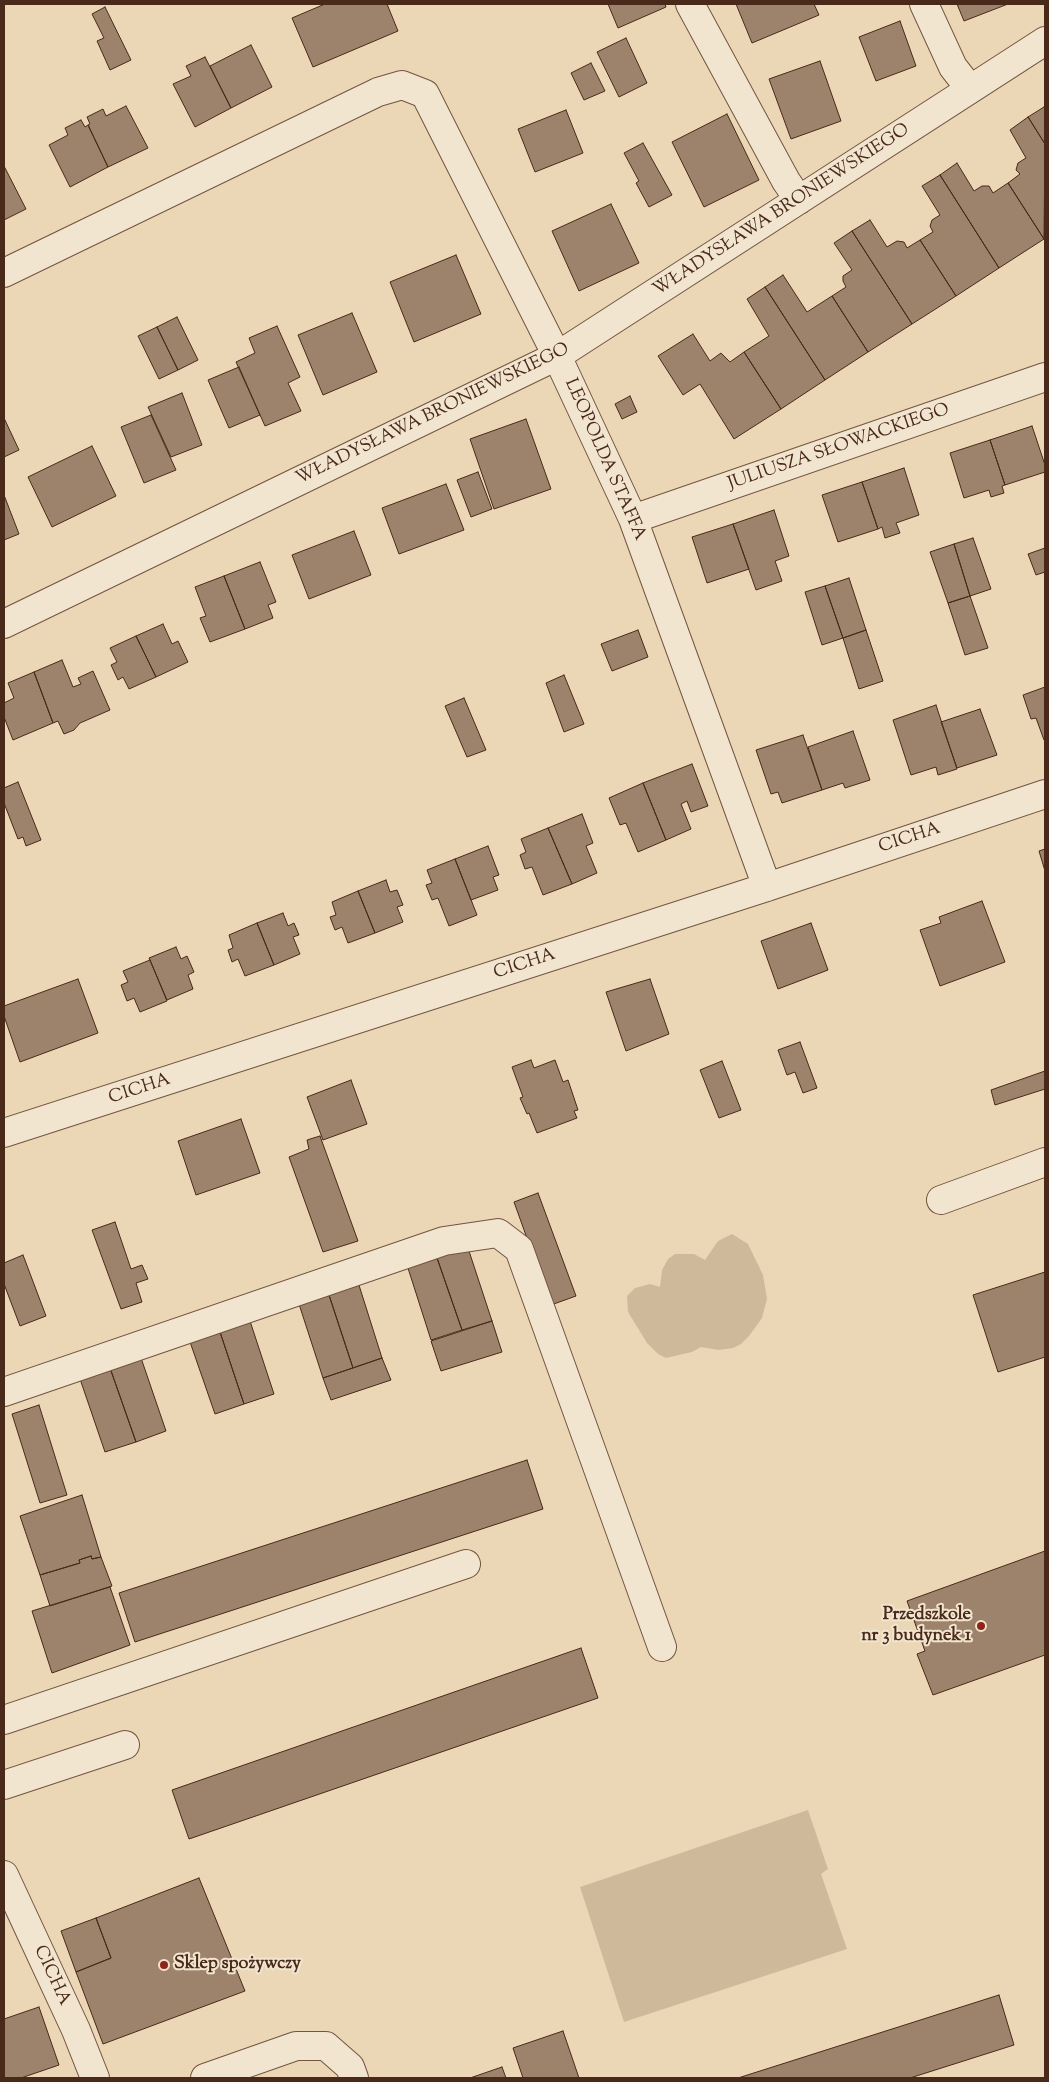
<!DOCTYPE html>
<meta charset="utf-8">
<style>
body{margin:0}
#map{position:relative;width:1049px;height:2082px;overflow:hidden;background:#ebd7b6;font-family:"Sorts Mill Goudy",serif}
canvas{display:block}
.frame{position:absolute;inset:0;border:5px solid #492919;pointer-events:none}
</style>
<div id="map">
<canvas width="1049" height="2082"></canvas>
<div class="frame"></div>
</div>
<script>
const ctx = document.querySelector('canvas').getContext('2d');
ctx.lineJoin = 'round';
function fill(path, color) { ctx.fillStyle = color; ctx.fill(path, 'evenodd'); }
const poly = rows => new Path2D(rows.map(r => 'M' + r).join(''));
function trace(path, color, width, dash) { ctx.strokeStyle = color; ctx.lineWidth = width; ctx.lineCap = dash ? 'butt' : 'round'; ctx.setLineDash(dash || []); ctx.stroke(path); }
function label(font, color, halo, rows, align = 'center') {
  ctx.font = font + ' "Sorts Mill Goudy",serif'; ctx.lineWidth = 4; ctx.setLineDash([]); ctx.textBaseline = 'middle'; ctx.strokeStyle = halo; ctx.fillStyle = color; for (const [text, x, y, turn = 0] of rows) {
    ctx.save(); ctx.translate(x, y); ctx.rotate((+turn || 0) * Math.PI / 180); ctx.textAlign = isNaN(turn) ? turn : align; if (halo) ctx.strokeText(text, 0, 0); ctx.fillText(text, 0, 0); ctx.restore();
  }
}
const green = poly([
 [732,1234,748,1244,763,1275,767,1299,762,1318,749,1336,741,1344,733,1348,718,1350,701,1347,692,1352,666,1358,658,1354,647,1343,628,1312,627,1296,635,1288,650,1284,660,1287,662,1270,668,1259,675,1254,694,1254,705,1260,718,1241],
 [808,1810,828,1869,821,1874,847,1949,624,2022,580,1887]
]);
const building = poly([
 [325,4,387,4,398,31,313,67,292,18,325,4],
 [608,4,665,4,666,7,618,28,608,4],
 [736,4,814,4,819,15,752,43,736,4],
 [957,4,1008,4,964,21,957,4],
 [105,7,131,60,110,70,97,41,104,38,92,14,105,7],
 [900,21,916,66,876,81,859,37,900,21],
 [626,38,647,83,619,97,597,52,626,38],
 [251,45,272,87,231,108,210,66,251,45],
 [205,57,231,108,195,127,173,84,191,76,186,66,205,57],
 [820,61,841,121,791,139,769,79,820,61],
 [591,63,605,91,584,100,571,73,591,63],
 [126,106,148,148,108,167,88,125,90,124,87,117,103,109,106,116,126,106],
 [1044,107,1045,110,1045,144,1028,117,1044,107],
 [566,110,583,153,535,172,518,129,566,110],
 [727,114,759,180,704,207,672,142,727,114],
 [1028,117,1045,144,1044,239,1008,183,1020,174,1016,170,1018,163,1026,158,1010,130,1028,117],
 [81,120,85,127,88,125,108,167,70,187,49,145,68,135,65,128,81,120],
 [643,143,672,195,649,207,636,183,639,181,624,153,643,143],
 [957,163,974,191,982,186,989,186,993,193,1008,183,1044,239,999,268,940,175,957,163],
 [4,166,26,209,4,220,4,166],
 [940,175,999,268,956,296,920,240,933,232,930,226,932,220,940,215,922,186,940,175],
 [611,204,639,263,579,291,552,231,611,204],
 [870,220,887,247,897,241,904,242,907,248,920,240,956,296,912,324,852,231,870,220],
 [852,231,912,324,868,352,832,296,846,287,843,281,843,276,852,270,834,243,852,231],
 [456,255,481,314,414,342,390,282,456,255],
 [783,275,807,312,832,296,868,352,825,380,765,287,783,275],
 [765,287,825,380,781,409,744,352,769,336,747,299,765,287],
 [352,313,377,372,323,395,298,335,352,313],
 [177,317,198,360,178,370,157,327,177,317],
 [277,326,300,377,288,383,301,411,265,426,236,362,255,353,249,338,277,326],
 [157,327,178,370,159,379,138,336,157,327],
 [693,334,710,361,721,353,730,362,744,352,781,409,734,439,700,384,683,395,658,356,693,334],
 [239,367,260,415,229,428,208,380,239,367],
 [182,393,202,445,171,457,148,407,182,393],
 [630,396,637,412,622,419,615,404,630,396],
 [151,415,176,470,144,483,121,427,151,415],
 [4,418,19,450,4,457,4,418],
 [526,419,551,489,494,509,470,439,526,419],
 [1032,426,1045,465,1045,472,1005,485,990,440,1032,426],
 [990,440,1005,485,1002,486,1004,493,991,497,989,490,964,498,950,453,990,440],
 [92,446,116,496,52,527,28,477,92,446],
 [904,468,919,515,896,523,900,533,885,538,882,527,878,529,862,482,904,468],
 [478,472,492,509,471,517,457,480,478,472],
 [862,482,878,529,838,542,822,495,862,482],
 [446,484,464,530,399,554,382,508,446,484],
 [4,495,19,534,4,540,4,495],
 [774,510,789,556,775,561,782,581,756,590,733,524,774,510],
 [733,524,749,569,707,583,692,537,733,524],
 [354,531,371,575,309,599,292,555,354,531],
 [973,538,991,589,970,596,954,544,973,538],
 [954,544,970,596,948,603,930,552,954,544],
 [1045,548,1045,572,1036,575,1028,554,1045,548],
 [260,562,276,602,268,605,273,618,245,629,224,576,260,562],
 [224,576,245,629,210,642,200,618,206,616,195,587,224,576],
 [849,578,866,630,843,638,825,586,849,578],
 [825,586,843,638,822,645,805,592,825,586],
 [970,596,988,648,965,655,948,603,970,596],
 [163,624,172,644,178,641,188,662,156,677,136,636,163,624],
 [638,630,648,657,612,671,601,644,638,630],
 [866,630,883,681,859,689,843,638,866,630],
 [136,636,156,677,129,689,123,677,118,680,111,665,117,662,110,648,136,636],
 [62,660,73,687,81,684,78,678,93,671,110,710,80,723,74,730,64,734,58,721,53,723,34,672,62,660],
 [34,672,53,723,13,740,4,717,4,703,14,698,8,683,34,672],
 [564,675,584,724,564,732,546,683,564,675],
 [1045,687,1045,740,1044,740,1036,718,1031,719,1023,695,1045,687],
 [464,698,486,750,467,757,445,706,464,698],
 [936,705,957,769,938,775,936,767,911,775,893,720,936,705],
 [980,709,997,755,957,768,941,722,980,709],
 [853,731,870,780,845,788,843,783,822,790,808,747,853,731],
 [803,735,822,790,782,803,778,792,771,794,756,750,803,735],
 [692,764,708,806,691,812,687,801,681,804,691,829,666,840,643,783,692,764],
 [18,782,41,840,26,846,23,837,18,839,4,803,4,788,18,782],
 [643,783,666,840,638,852,626,823,620,825,609,798,643,783],
 [582,814,593,843,586,846,597,873,572,884,548,828,582,814],
 [548,828,572,884,543,895,532,867,525,869,520,855,526,852,521,839,548,828],
 [488,846,499,875,493,877,498,890,471,900,455,859,488,846],
 [1045,849,1045,871,1039,851,1045,849],
 [455,859,477,915,449,926,438,898,432,900,426,885,432,883,427,870,455,859],
 [386,880,390,892,397,890,403,905,397,907,403,922,375,933,358,891,386,880],
 [358,891,375,933,348,943,342,927,335,930,330,917,336,915,332,902,358,891],
 [982,901,1005,962,940,986,920,930,941,923,939,917,982,901],
 [283,913,288,926,294,923,299,935,293,937,300,954,274,965,257,923,283,913],
 [257,923,274,965,245,976,238,959,232,962,228,950,233,948,229,935,257,923],
 [811,923,828,970,778,989,761,941,811,923],
 [176,947,181,959,187,956,194,972,188,975,193,989,167,1000,149,958,176,947],
 [150,960,167,1001,140,1012,134,998,127,1001,121,985,128,982,123,971,150,960],
 [78,979,98,1033,20,1062,4,1016,4,1006,78,979],
 [650,979,669,1034,626,1051,606,992,650,979],
 [800,1042,817,1088,803,1093,795,1072,787,1075,778,1050,800,1042],
 [531,1060,534,1068,555,1060,563,1082,568,1080,578,1110,574,1111,577,1118,537,1133,529,1113,527,1114,520,1098,523,1097,512,1067,531,1060],
 [722,1061,741,1110,719,1118,700,1070,722,1061],
 [1045,1071,1045,1089,995,1105,991,1090,1045,1071],
 [351,1080,367,1124,323,1140,307,1097,351,1080],
 [241,1119,260,1173,196,1195,178,1141,241,1119],
 [320,1136,358,1241,323,1252,289,1157,309,1149,307,1140,320,1136],
 [538,1193,576,1296,551,1305,514,1202,538,1193],
 [115,1222,131,1269,142,1265,148,1279,136,1283,142,1302,121,1309,92,1230,115,1222],
 [467,1245,492,1321,462,1330,436,1255,467,1245],
 [23,1255,46,1316,20,1326,4,1284,4,1263,23,1255],
 [436,1255,462,1330,431,1340,407,1265,436,1255],
 [1045,1272,1045,1357,998,1372,973,1295,1045,1272],
 [358,1282,382,1358,353,1368,328,1292,358,1282],
 [328,1292,353,1368,323,1378,298,1301,328,1292],
 [249,1318,274,1394,244,1404,219,1329,249,1318],
 [492,1321,502,1352,441,1371,431,1341,492,1321],
 [219,1329,244,1404,215,1414,189,1339,219,1329],
 [140,1355,166,1431,136,1442,109,1365,140,1355],
 [382,1358,391,1380,331,1400,323,1378,382,1358],
 [109,1365,136,1442,105,1452,79,1376,109,1365],
 [39,1405,67,1495,40,1503,12,1414,39,1405],
 [527,1460,543,1509,135,1642,119,1593,527,1460],
 [82,1495,101,1557,92,1559,91,1556,79,1560,80,1563,40,1575,20,1516,82,1495],
 [1045,1551,1045,1655,933,1695,917,1654,925,1651,907,1601,1045,1551],
 [91,1556,92,1559,101,1557,112,1586,50,1606,40,1575,80,1563,79,1560,91,1556],
 [110,1587,130,1645,52,1673,32,1611,110,1587],
 [581,1648,598,1698,189,1839,172,1790,581,1648],
 [199,1878,245,1991,103,2044,76,1972,111,1958,96,1918,199,1878],
 [96,1918,111,1958,76,1972,61,1931,96,1918],
 [999,1995,1014,2045,910,2078,738,2078,999,1995],
 [39,2007,59,2065,21,2078,4,2078,4,2019,39,2007],
 [563,2031,579,2078,523,2078,513,2048,563,2031],
 [502,2067,506,2078,470,2078,502,2067]
]);
const minor = poly([
 [690,4,786,181,799,200],
 [924,4,953,67,970,89],
 [4,273,378,92,402,85,425,94,557,356,633,519,767,887],
 [633,519,1045,377],
 [4,624,557,356,1045,41],
 [4,1133,767,887,1045,794],
 [941,1200,1045,1162],
 [4,1392,444,1241,498,1233,519,1249,662,1647],
 [4,1720,466,1564],
 [4,1785,125,1745],
 [4,1875,76,2030,95,2078],
 [205,2078,296,2046,326,2046,350,2067,354,2078]
]);
const markers = [
 [981,1626,5,"#8f2418"],
 [164,1965,5,"#8f2418"]
];
const streetNames = [
 ["WŁADYSŁAWA BRONIEWSKIEGO",782,211,-33],
 ["WŁADYSŁAWA BRONIEWSKIEGO",433,415,-26],
 ["JULIUSZA SŁOWACKIEGO",839,448,-19],
 ["LEOPOLDA STAFFA",604,460,66],
 ["CICHA",910,839,-18],
 ["CICHA",525,965,-18],
 ["CICHA",140,1090,-18],
 ["CICHA",51,1976,65]
];
const poiNames = [
 ["Przedszkole",971,1616],
 ["nr 3 budynek 1",971,1637],
 ["Sklep spożywczy",174,1965,"left"]
];
fill(green, '#cfb99b');
fill(building, '#9d836b');
trace(building, '#492919', 1);
trace(minor, '#725440', 30);
trace(minor, '#f2e5d0', 28);
for (const [x, y, r, color] of markers) { const dot = new Path2D(); dot.arc(x, y, r, 0, 2 * Math.PI); ctx.fillStyle = color; ctx.fill(dot); trace(dot, '#f2e5d0', 2); }
label('18px', '#492919', '#f2e5d0', streetNames);
label('bold 18px', '#492919', '#f2e5d0', poiNames, 'right');
</script>
